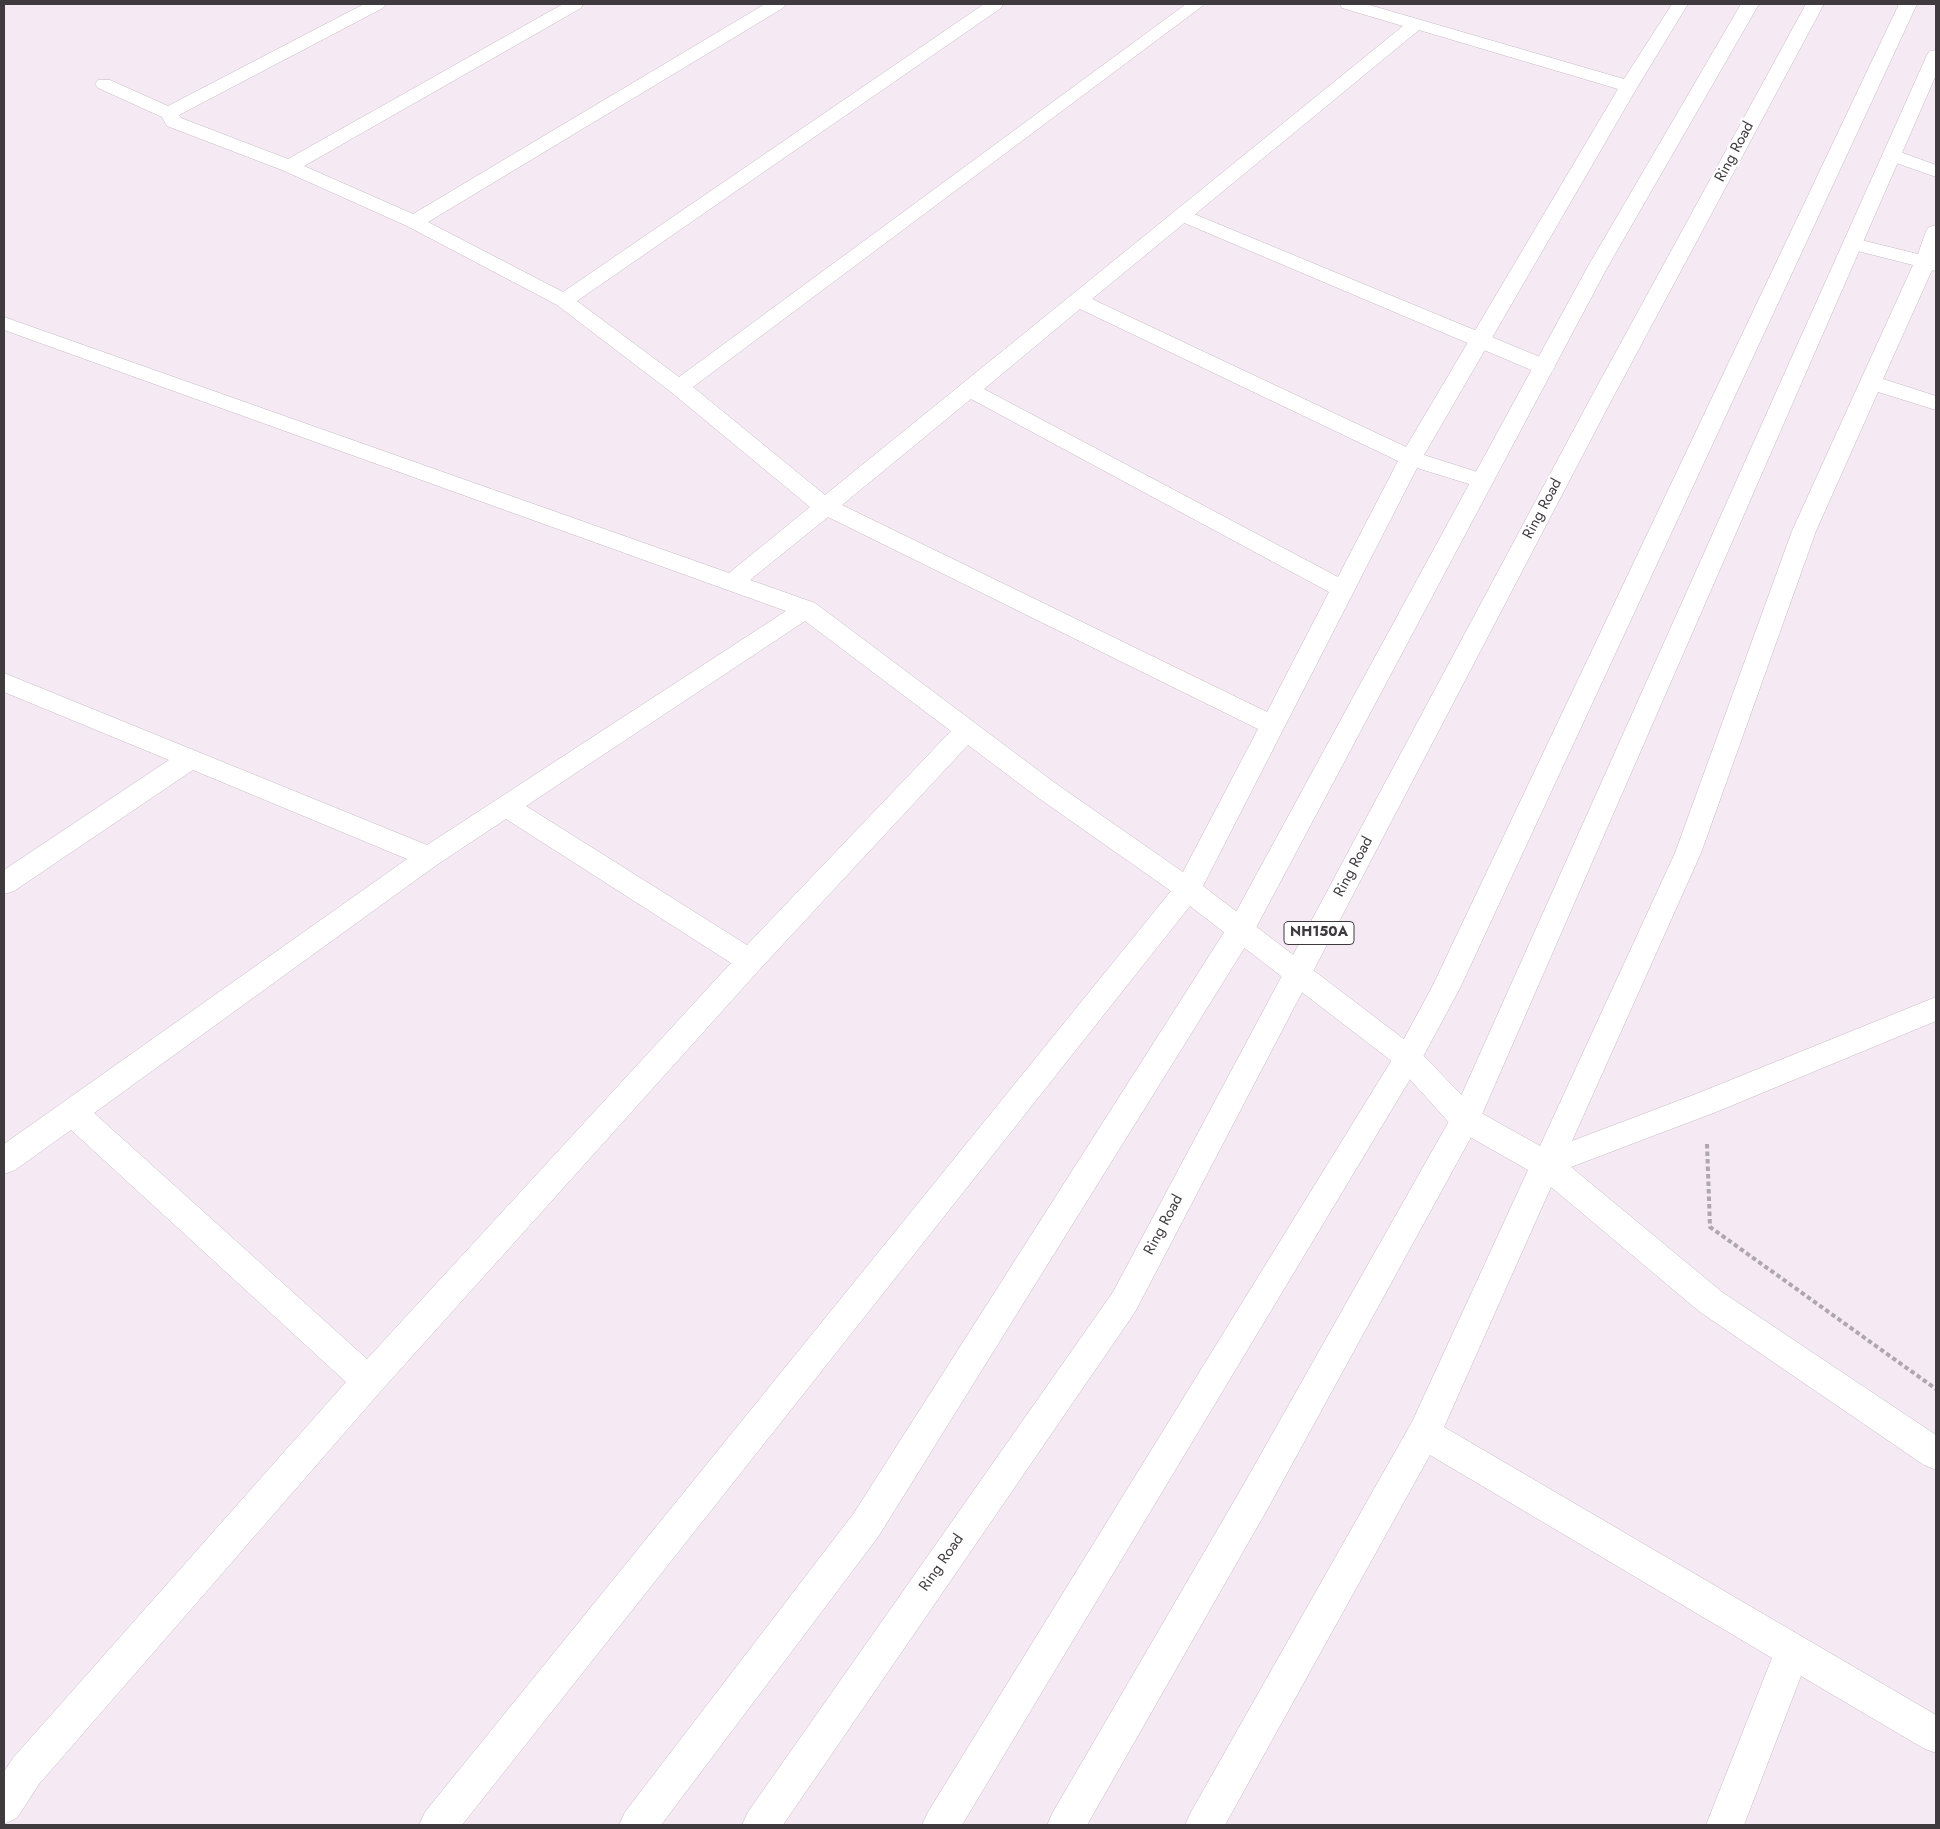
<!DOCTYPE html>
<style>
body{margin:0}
#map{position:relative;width:1940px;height:1829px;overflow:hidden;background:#f5e9f3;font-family:Jost,sans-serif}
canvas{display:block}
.frame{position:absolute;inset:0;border:5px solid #3e3a3e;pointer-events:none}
</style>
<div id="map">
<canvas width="1940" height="1829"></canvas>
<div class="frame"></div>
</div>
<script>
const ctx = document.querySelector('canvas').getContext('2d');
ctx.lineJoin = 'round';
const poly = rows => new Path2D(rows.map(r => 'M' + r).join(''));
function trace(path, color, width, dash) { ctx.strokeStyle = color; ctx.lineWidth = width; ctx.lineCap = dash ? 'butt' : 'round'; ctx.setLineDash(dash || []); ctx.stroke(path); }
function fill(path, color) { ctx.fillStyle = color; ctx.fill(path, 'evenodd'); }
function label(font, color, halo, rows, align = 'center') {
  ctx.font = font + ' Jost,sans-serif'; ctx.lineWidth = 5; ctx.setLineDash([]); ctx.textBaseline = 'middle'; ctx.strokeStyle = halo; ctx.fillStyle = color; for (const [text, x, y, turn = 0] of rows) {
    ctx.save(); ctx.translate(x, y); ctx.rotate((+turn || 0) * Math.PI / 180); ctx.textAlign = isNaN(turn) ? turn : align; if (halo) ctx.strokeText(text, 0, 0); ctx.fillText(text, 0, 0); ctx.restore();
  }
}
const path = poly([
 [1707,1144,1710,1227,1936,1389]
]);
const lane = poly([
 [1182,209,1552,362,1555,367,1552,372,1544,373,1536,372,1175,219,1172,215,1175,211,1182,209]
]);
const street = poly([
 [364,4,386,4,383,8,179,115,181,118,288,159,563,4,583,4,581,8,304,166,413,214,765,4,786,4,783,8,428,222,563,292,984,4,1003,4,1001,8,577,301,679,377,1186,4,1205,4,693,387,825,495,1403,26,1342,8,1340,4,1366,4,1624,79,1672,4,1688,4,1638,86,1424,455,1490,476,1493,481,1490,486,1482,488,1417,468,1203,886,1418,1050,1476,1110,1540,1146,1675,853,1792,531,1913,265,1846,248,1843,244,1846,240,1853,238,1918,254,1926,231,1929,227,1936,225,1936,271,1932,270,1883,379,1936,396,1936,410,1878,392,1816,531,1701,853,1572,1141,1696,1094,1936,997,1936,1021,1716,1112,1571,1167,1722,1292,1936,1435,1936,1470,1924,1465,1700,1312,1551,1187,1444,1427,1936,1715,1936,1753,1923,1748,1801,1676,1744,1825,1706,1825,1772,1658,1430,1455,1225,1825,1185,1825,1191,1812,1412,1422,1528,1170,1454,1128,1398,1066,1190,906,462,1825,419,1825,425,1812,1171,891,1037,797,968,745,760,969,380,1392,39,1784,17,1818,4,1824,4,1772,13,1758,346,1382,71,1130,15,1170,4,1174,4,1144,407,859,193,770,14,891,4,894,4,870,169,760,4,692,4,673,427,845,786,611,4,330,4,317,729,573,810,507,671,392,557,305,407,226,282,170,167,126,162,117,98,88,95,84,98,80,110,80,168,106,364,4],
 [1419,30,1618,89,1406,447,1092,299,1419,30],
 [1080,309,1398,461,1338,577,984,389,1080,309],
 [971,399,1329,592,1267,712,842,505,971,399],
 [828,517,1258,729,1183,872,1055,783,815,603,750,580,828,517],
 [805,621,951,731,747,945,526,806,805,621],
 [506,819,731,963,367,1359,94,1113,438,864,506,819],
 [1892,149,1936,165,1936,177,1885,159,1882,155,1885,151,1892,149]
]);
const secondary = poly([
 [1741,4,1759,4,1607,268,1250,939,878,1537,661,1825,619,1825,625,1812,854,1513,1230,923,1587,268,1741,4],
 [1936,50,1936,75,1476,1128,1268,1508,1087,1825,1047,1825,1053,1812,1244,1484,1453,1114,1927,55,1930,51,1936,50]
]);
const highway = poly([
 [1806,4,1824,4,1610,403,1135,1312,783,1825,742,1825,748,1812,1113,1292,1588,403,1806,4],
 [1899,4,1917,4,1460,988,1418,1066,962,1825,922,1825,928,1812,1398,1050,1433,985,1899,4]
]);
const shields = [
 [1319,933,70]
];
const shieldNames = [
 ["NH150A",1319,933]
];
const streetNames = [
 ["Ring Road",1735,152,-62],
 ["Ring Road",1543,509,-62],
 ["Ring Road",1354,867,-62],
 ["Ring Road",1164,1225,-62],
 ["Ring Road",942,1563,-55]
];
trace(lane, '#c6bbc4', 1);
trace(street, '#c6bbc4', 1);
trace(secondary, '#c6bbc4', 1);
trace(highway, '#c6bbc4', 1);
trace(path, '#afa6ae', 4, [4.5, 3]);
fill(lane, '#fff');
fill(street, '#fff');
fill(secondary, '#fff');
fill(highway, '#fff');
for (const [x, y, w] of shields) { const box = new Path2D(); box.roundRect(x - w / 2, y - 11.5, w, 23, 4); ctx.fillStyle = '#fff'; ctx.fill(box); trace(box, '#3e3a3e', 1); }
label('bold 14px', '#3e3a3e', null, shieldNames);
label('15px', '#3e3a3e', '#fff', streetNames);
</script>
